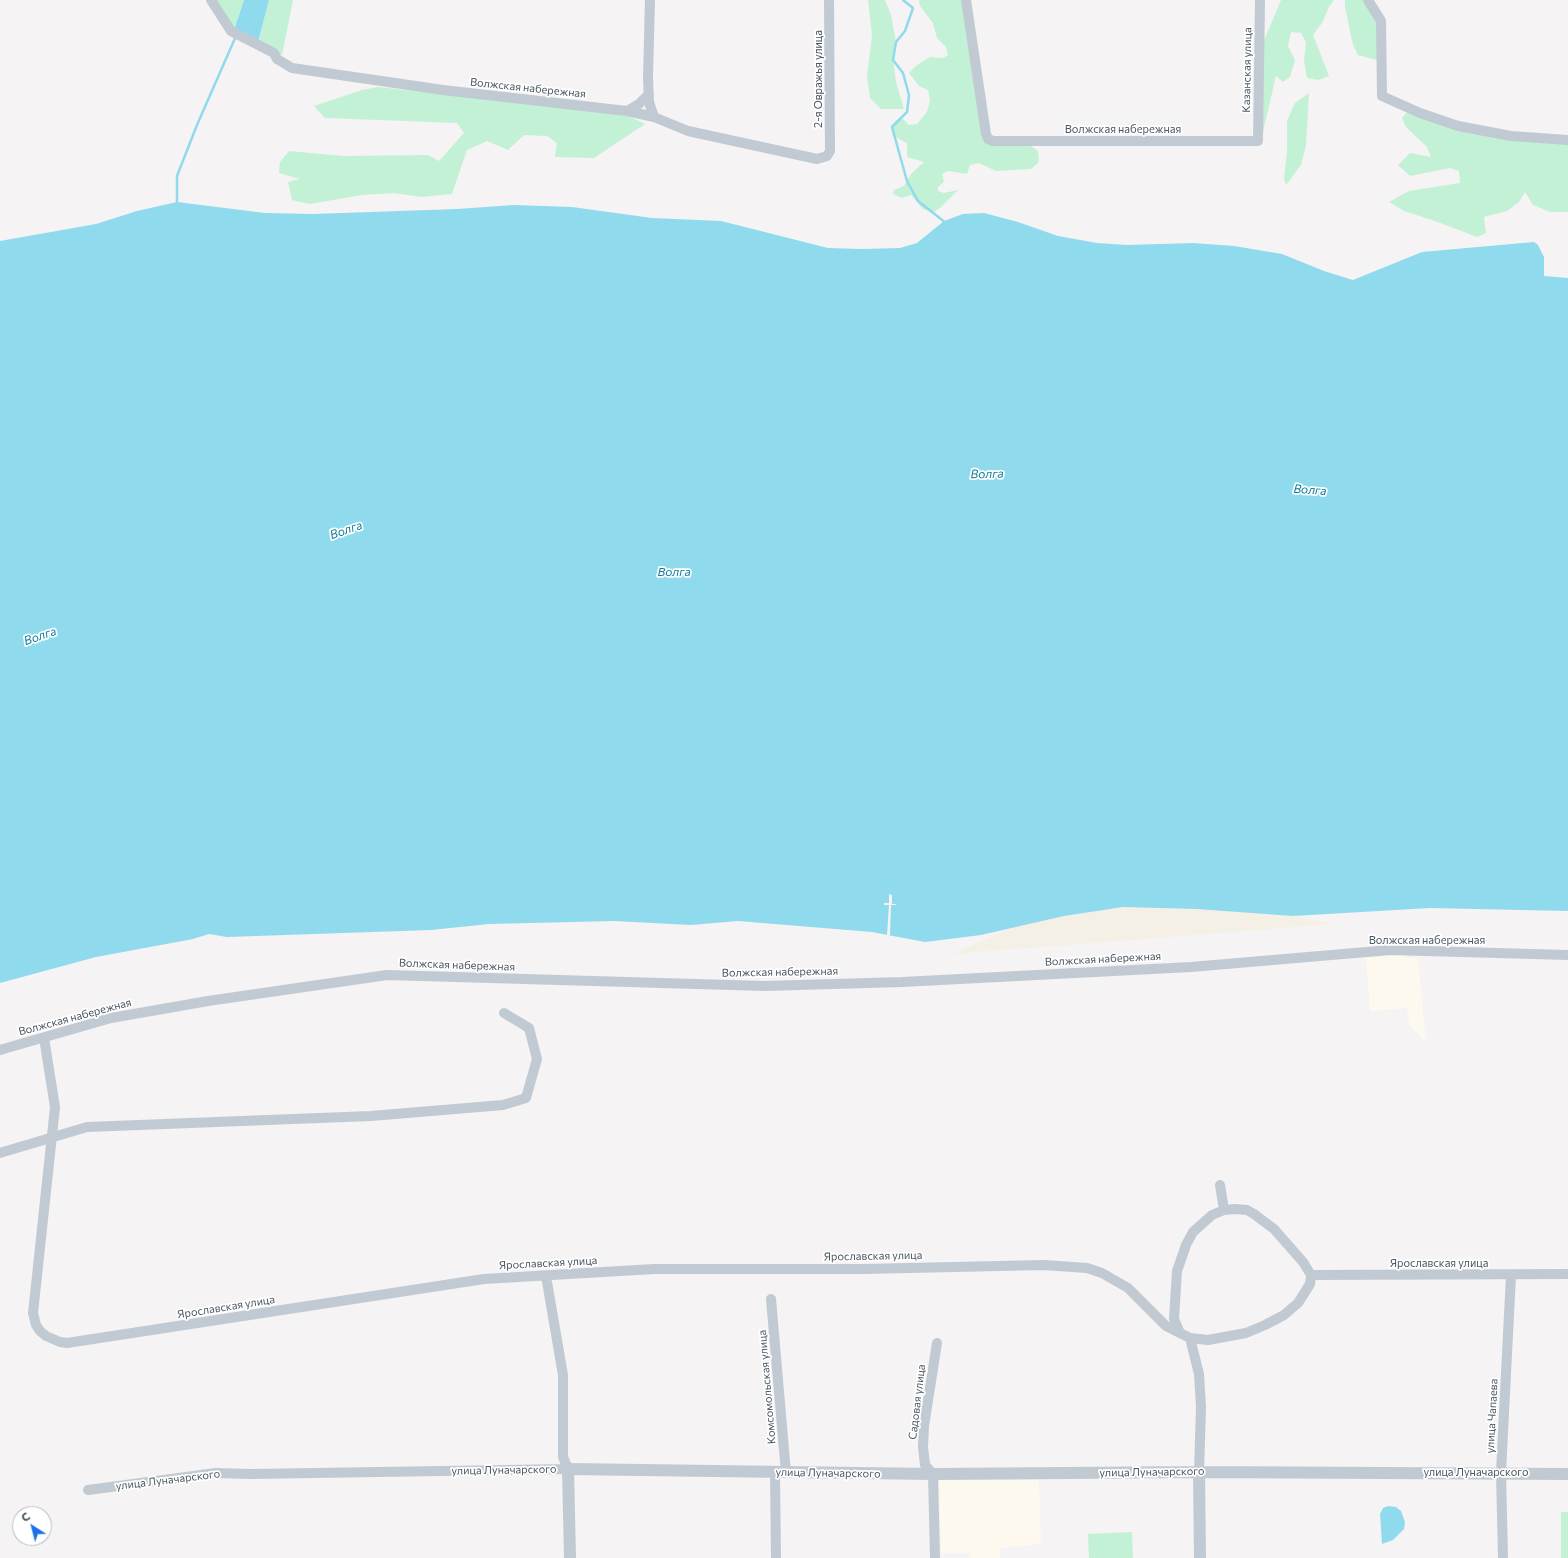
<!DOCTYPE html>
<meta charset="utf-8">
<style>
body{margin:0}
#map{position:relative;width:1568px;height:1558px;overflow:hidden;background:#f5f3f3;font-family:Commissioner,sans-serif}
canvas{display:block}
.north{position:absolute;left:12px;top:1506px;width:40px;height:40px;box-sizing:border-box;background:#fff;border:1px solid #b7bbc0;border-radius:50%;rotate:324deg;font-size:11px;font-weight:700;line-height:16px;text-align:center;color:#4a5661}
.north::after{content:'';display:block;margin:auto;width:14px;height:18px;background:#1a73e8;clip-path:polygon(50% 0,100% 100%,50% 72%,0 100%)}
</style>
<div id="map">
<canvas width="1568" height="1558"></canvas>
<div class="north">С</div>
</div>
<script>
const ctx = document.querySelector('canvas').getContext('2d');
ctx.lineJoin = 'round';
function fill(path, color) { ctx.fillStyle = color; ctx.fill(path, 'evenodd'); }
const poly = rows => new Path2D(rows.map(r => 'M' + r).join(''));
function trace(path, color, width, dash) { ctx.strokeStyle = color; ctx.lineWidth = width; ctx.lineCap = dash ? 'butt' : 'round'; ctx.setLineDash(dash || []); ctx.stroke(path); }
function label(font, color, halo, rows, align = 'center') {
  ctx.font = font + ' Commissioner,sans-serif'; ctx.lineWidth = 3.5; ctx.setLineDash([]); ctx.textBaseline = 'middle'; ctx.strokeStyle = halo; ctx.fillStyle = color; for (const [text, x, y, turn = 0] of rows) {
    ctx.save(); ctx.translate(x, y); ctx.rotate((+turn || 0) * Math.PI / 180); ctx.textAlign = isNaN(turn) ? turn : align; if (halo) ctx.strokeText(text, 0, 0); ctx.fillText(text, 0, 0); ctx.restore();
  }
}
const commercial = poly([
 [1406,954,1407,958,1418,958,1426,1041,1409,1025,1407,1008,1370,1011,1366,958],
 [939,1480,1039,1480,1041,1544,1000,1548,1000,1558,970,1558,970,1553,941,1553]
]);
const green = poly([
 [214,0,244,0,234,30],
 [269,0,293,0,282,55,258,42],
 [868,0,885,0,891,15,896,42,893,60,896,82,904,109,881,109,870,98,867,76,872,35],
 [919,0,964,0,984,134,1026,143,1038,151,1039,162,1031,169,996,171,979,163,970,165,967,174,948,171,942,174,944,182,938,187,938,191,944,193,958,190,941,207,934,212,923,209,911,195,902,198,893,194,894,190,904,186,911,174,924,162,907,157,907,143,892,135,892,127,896,120,903,119,909,125,917,124,927,112,930,101,928,90,919,86,909,73,917,65,930,57,943,58,948,55,946,47,937,38,933,23,920,6],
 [1281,0,1334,0,1329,7,1322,23,1313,35,1329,76,1318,80,1307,78,1304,61,1306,42,1301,33,1291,32,1288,46,1295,60,1290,77,1283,82,1276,76,1262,136,1263,43],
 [1345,0,1366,0,1379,21,1380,61,1358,55,1353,45,1345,7],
 [378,87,624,114,645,124,594,158,555,157,557,143,547,136,524,135,508,150,487,141,467,150,452,194,421,197,394,193,362,195,310,204,292,200,288,182,300,179,279,173,280,162,289,151,343,156,428,155,439,161,464,133,457,123,325,118,314,106,362,90],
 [1309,93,1306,146,1301,165,1286,185,1284,179,1287,150,1287,121,1295,103],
 [1408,111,1458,127,1568,141,1568,212,1550,212,1533,205,1525,192,1519,202,1507,211,1484,217,1486,233,1477,237,1435,221,1404,211,1389,202,1409,191,1460,183,1459,171,1450,168,1410,176,1398,165,1410,153,1431,157,1427,147,1406,127,1402,118],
 [1561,1512,1568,1512,1568,1558,1561,1558],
 [1132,1532,1133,1558,1089,1558,1088,1534]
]);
const sand = poly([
 [1123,907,1196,909,1293,916,1333,924,953,954,1018,925,1064,916]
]);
const water = poly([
 [244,0,269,0,258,42,234,30],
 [177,202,265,213,313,214,457,209,514,205,572,207,652,218,721,221,828,248,862,249,900,248,917,243,944,221,963,214,984,213,1018,222,1058,236,1097,243,1127,245,1193,243,1234,246,1282,254,1324,271,1353,280,1422,252,1534,242,1538,245,1544,257,1544,276,1568,278,1568,911,1430,908,1293,916,1196,909,1123,907,1064,916,981,935,925,942,872,932,738,921,691,925,614,921,489,924,431,930,227,937,209,934,193,939,96,957,0,983,0,241,96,224,137,211],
 [1388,1506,1396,1507,1401,1511,1405,1522,1404,1529,1393,1540,1382,1544,1380,1514,1383,1508]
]);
const pier = poly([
 [889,894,892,895,892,904,896,904,896,905,891,905,890,935,887,935,889,905,884,905,884,903,889,903]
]);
const stream = poly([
 [903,0,913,8,905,31,896,42,893,60,903,73,909,95,907,112,892,127,907,181,918,201,946,223],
 [177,205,177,176,197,125,236,36]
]);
const minor = poly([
 [211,0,231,31,274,53,277,59,292,68,443,90,627,111,654,117,688,131,817,159,827,156,830,151,829,0],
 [650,0,648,77,649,102,654,117],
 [966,0,986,134,988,139,993,141,1258,141,1260,0],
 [1368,0,1381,21,1382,96,1420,113,1458,126,1511,136,1568,140],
 [627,111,639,104,649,94],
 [44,1038,55,1107,33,1313,36,1325,40,1331,46,1336,60,1342,67,1343,484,1279,654,1269,864,1269,1044,1265,1087,1268,1102,1273,1128,1288,1166,1326,1190,1338,1208,1340,1246,1333,1265,1325,1284,1315,1298,1303,1310,1284,1311,1275,1568,1274],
 [0,1050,111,1018,208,1001,387,975,765,986,902,982,1191,967,1390,950,1568,955],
 [0,1153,87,1127,371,1116,503,1105,526,1098,537,1059,529,1028,504,1013],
 [1220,1185,1224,1210],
 [771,1299,786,1473],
 [1180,1333,1174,1319,1177,1271,1186,1245,1193,1232,1212,1215,1224,1210,1235,1209,1247,1210,1254,1214,1274,1229,1303,1262,1311,1275],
 [1190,1338,1199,1374,1201,1407,1199,1472],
 [775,1473,776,1558],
 [88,1490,216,1473,251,1474,568,1469,563,1457,563,1375,546,1276],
 [935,1558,933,1474,925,1465,923,1447,924,1426,937,1343],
 [1503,1558,1501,1472,1511,1275]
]);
const tertiary = poly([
 [1199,1472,1200,1558],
 [570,1558,568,1469,933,1474,1199,1472,1568,1474]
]);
const streetNames = [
 ["Казанская улица",1247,70,-89],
 ["2-я Овражья улица",818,79,-90],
 ["Волжская набережная",528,88,6],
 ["Волжская набережная",1123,129],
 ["Волжская набережная",1427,940],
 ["Волжская набережная",1103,959,-3],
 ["Волжская набережная",457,965,2],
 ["Волжская набережная",780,972,-1],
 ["Волжская набережная",75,1017,-15],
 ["Ярославская улица",873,1256,-1],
 ["Ярославская улица",548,1263,-3],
 ["Ярославская улица",1439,1263],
 ["Ярославская улица",226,1307,-9],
 ["Комсомольская улица",767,1387,-95],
 ["Садовая улица",917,1402,-83],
 ["улица Чапаева",1492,1416,-87],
 ["улица Луначарского",504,1470,-1],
 ["улица Луначарского",1152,1472,-1],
 ["улица Луначарского",1476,1472],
 ["улица Луначарского",828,1473,1],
 ["улица Луначарского",168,1480,-7]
];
const waterNames = [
 ["Волга",987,474,-1],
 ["Волга",1310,490,4],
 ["Волга",346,530,-19],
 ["Волга",674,572],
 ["Волга",40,636,-19]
];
fill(commercial, '#fdf9ef');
fill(green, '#c3f1d5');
fill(sand, '#f5f0e5');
fill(water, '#90daee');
fill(pier, '#f5f3f3');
trace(stream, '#90daee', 2.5);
trace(minor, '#c1cad2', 10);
trace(tertiary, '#c1cad2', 12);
label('11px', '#4a5661', '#fff', streetNames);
label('italic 12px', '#0c7c9b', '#fff', waterNames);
</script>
